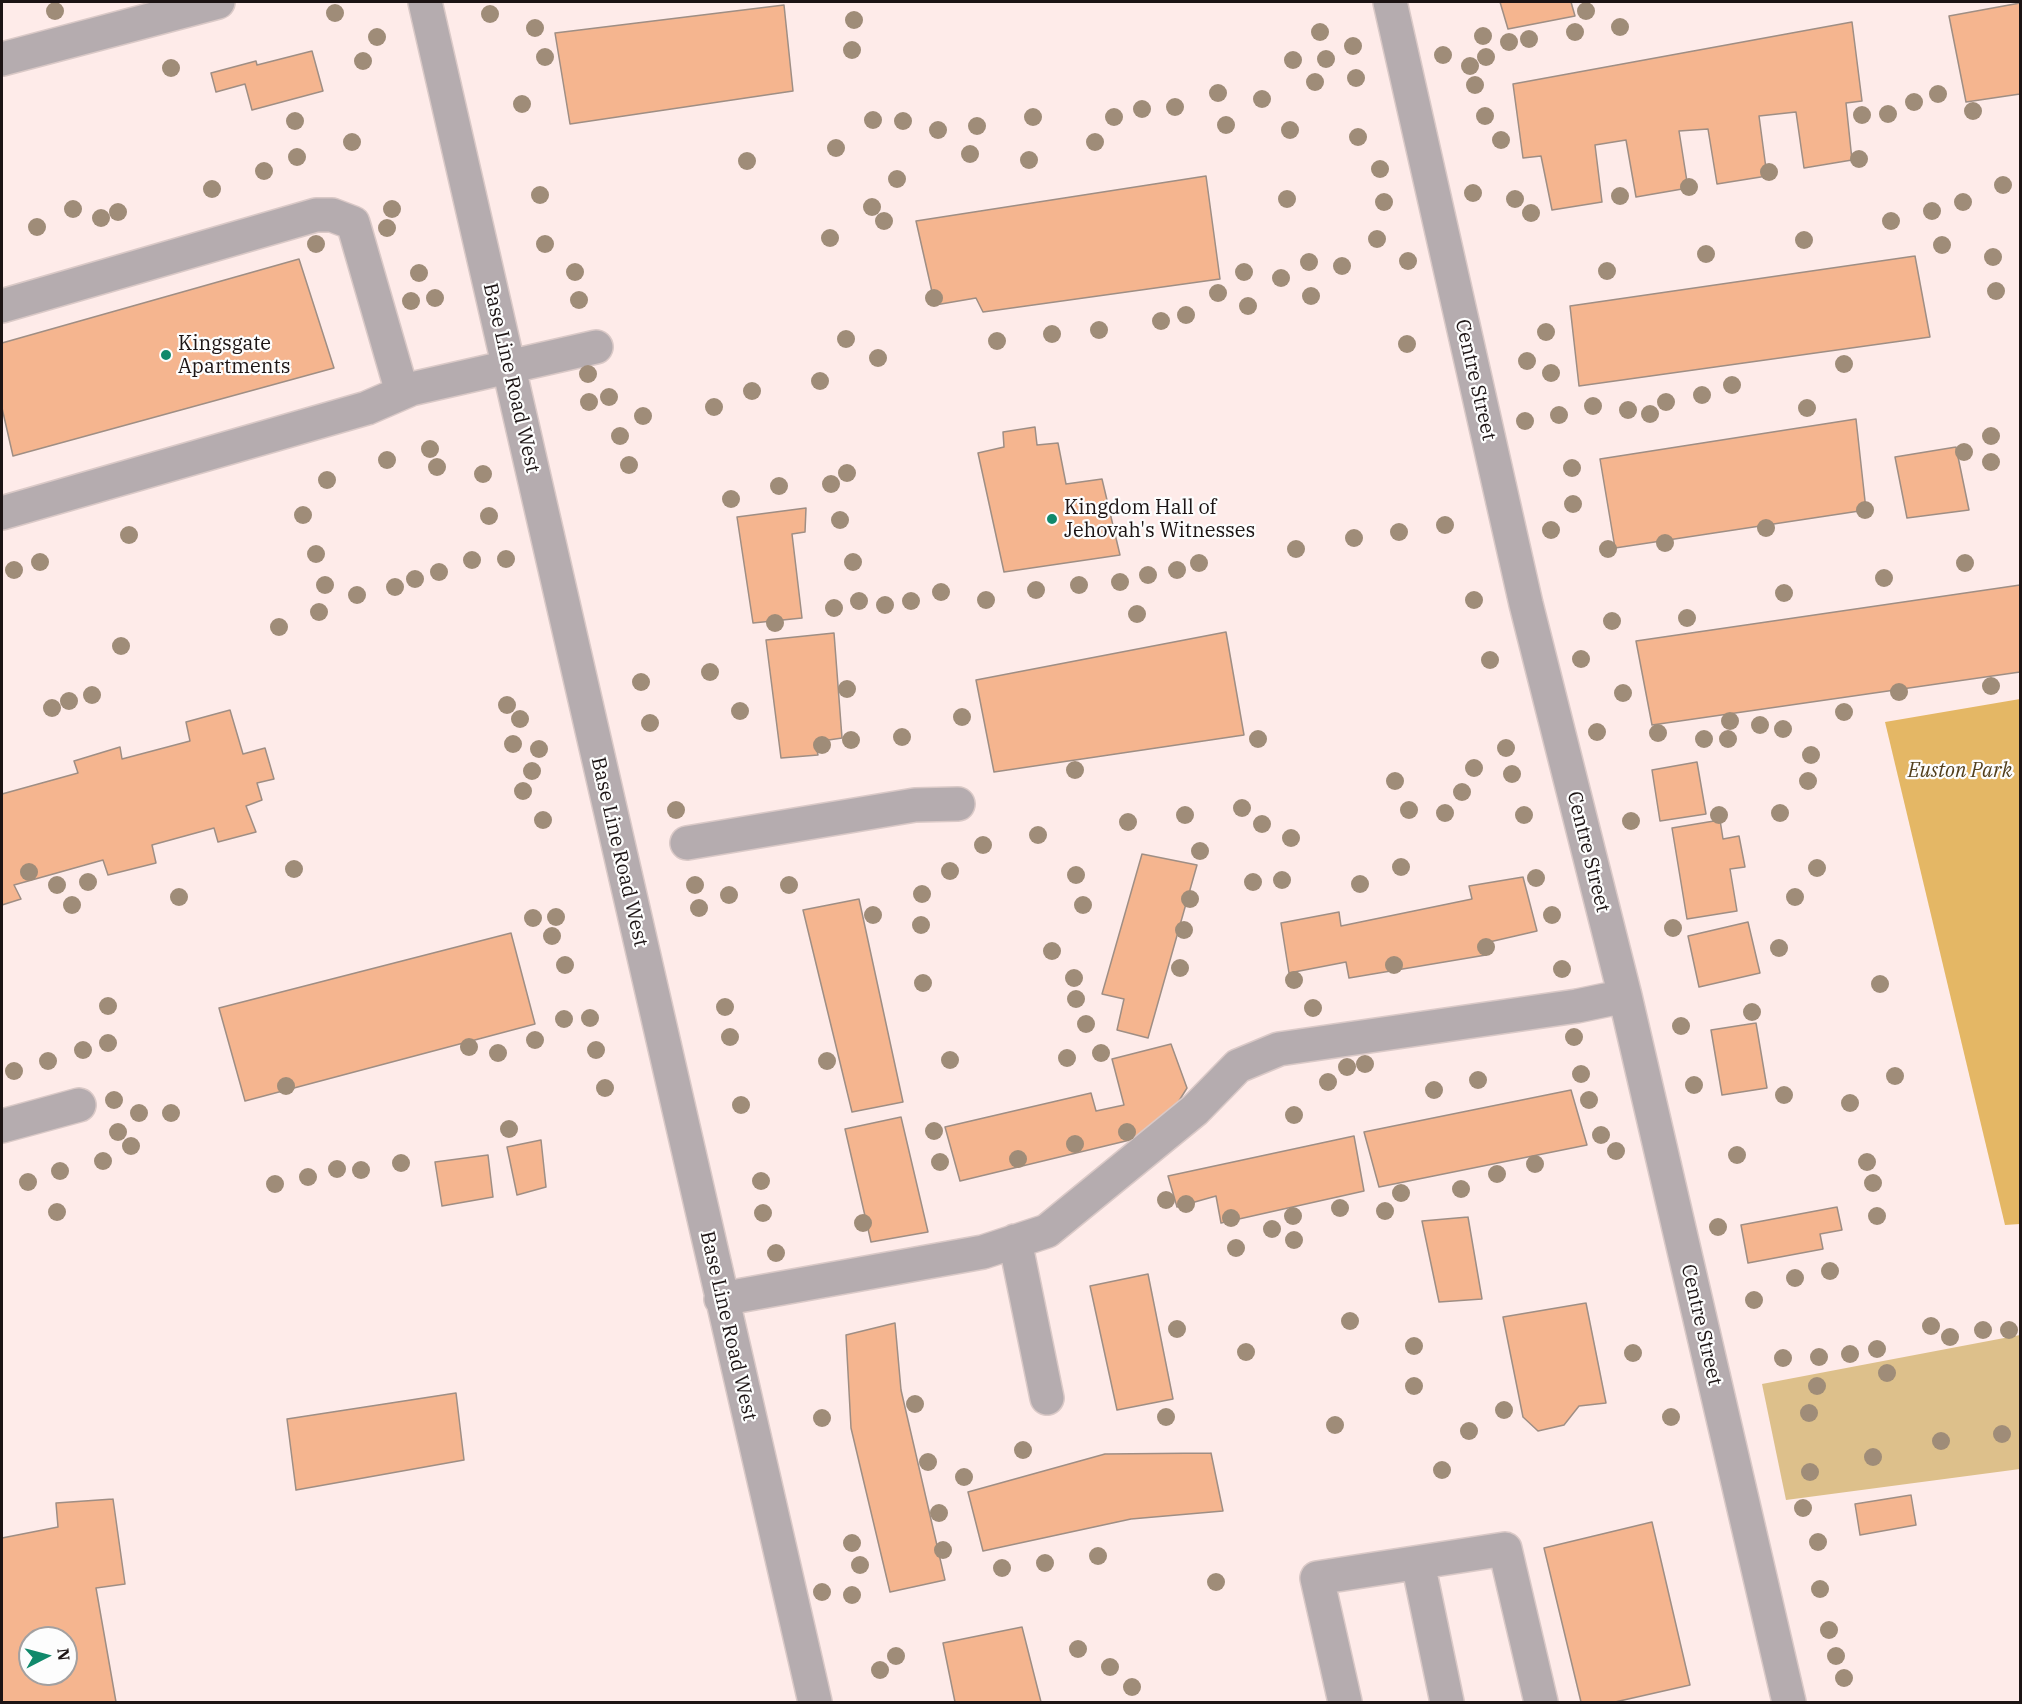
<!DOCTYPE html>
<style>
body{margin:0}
#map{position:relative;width:2022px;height:1704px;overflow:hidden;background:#feebe9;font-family:"IBM Plex Serif",serif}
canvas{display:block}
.frame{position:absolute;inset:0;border:3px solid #1c1414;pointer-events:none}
.north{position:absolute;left:18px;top:1626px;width:60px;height:60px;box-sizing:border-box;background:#fdfdfd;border:2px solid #a3a0a0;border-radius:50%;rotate:84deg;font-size:16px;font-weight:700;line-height:24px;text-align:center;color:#1c1414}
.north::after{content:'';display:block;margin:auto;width:21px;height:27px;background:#10896b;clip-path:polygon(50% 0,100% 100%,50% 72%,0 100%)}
</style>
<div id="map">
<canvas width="2022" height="1704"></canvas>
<div class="frame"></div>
<div class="north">N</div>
</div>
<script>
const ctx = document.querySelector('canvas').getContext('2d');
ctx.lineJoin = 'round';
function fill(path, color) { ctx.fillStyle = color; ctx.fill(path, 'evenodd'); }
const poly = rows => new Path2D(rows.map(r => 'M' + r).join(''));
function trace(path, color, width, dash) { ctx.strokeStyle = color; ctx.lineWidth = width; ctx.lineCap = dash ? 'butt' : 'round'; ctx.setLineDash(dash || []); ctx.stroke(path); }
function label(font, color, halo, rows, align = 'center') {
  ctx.font = font + ' "IBM Plex Serif",serif'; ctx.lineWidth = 4.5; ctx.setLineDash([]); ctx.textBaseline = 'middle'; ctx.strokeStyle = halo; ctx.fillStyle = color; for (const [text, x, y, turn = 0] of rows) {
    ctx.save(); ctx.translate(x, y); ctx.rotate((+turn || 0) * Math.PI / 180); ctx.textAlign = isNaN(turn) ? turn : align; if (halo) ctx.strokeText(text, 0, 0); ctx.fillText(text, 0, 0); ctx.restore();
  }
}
const green = poly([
 [2020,1335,2020,1469,1786,1500,1762,1384]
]);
const forest = poly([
 [2020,699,2020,1224,2005,1225,1885,722]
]);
const building = poly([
 [1500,2,1571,2,1575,16,1508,29,1500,2],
 [2020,3,2020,94,1966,102,1949,16,2020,3],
 [784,5,793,91,570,124,555,33,784,5],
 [1852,22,1862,101,1846,103,1852,160,1804,168,1796,112,1759,116,1767,176,1717,184,1708,129,1679,131,1688,188,1636,197,1626,140,1595,145,1602,202,1552,210,1541,156,1523,158,1513,84,1852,22],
 [312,51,323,91,252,110,245,84,216,92,211,73,256,61,257,65,312,51],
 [1206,176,1220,279,983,312,976,298,935,305,916,221,1206,176],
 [1915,256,1930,337,1579,386,1570,306,1915,256],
 [299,259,334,368,13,456,2,408,2,343,299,259],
 [1856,419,1866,510,1615,548,1600,459,1856,419],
 [1035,427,1037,445,1058,443,1066,484,1102,479,1120,555,1004,572,978,453,1004,447,1003,432,1035,427],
 [1956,447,1969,510,1907,518,1895,457,1956,447],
 [806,508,805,532,792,534,802,618,753,623,737,517,806,508],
 [2020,585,2020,672,1652,725,1636,641,2020,585],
 [1226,632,1244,735,994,772,976,680,1226,632],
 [834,633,842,738,815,742,818,755,781,758,766,640,834,633],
 [230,710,243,754,265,748,274,779,257,783,262,800,246,806,256,832,218,842,214,828,152,845,156,863,108,875,103,860,14,885,21,899,2,905,2,794,78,773,74,761,120,747,122,759,190,741,186,722,230,710],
 [1697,762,1706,814,1660,821,1652,770,1697,762],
 [1720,820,1723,839,1739,836,1745,867,1730,869,1737,911,1687,919,1672,828,1720,820],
 [1142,854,1197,865,1148,1038,1117,1030,1124,999,1102,994,1142,854],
 [1523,877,1537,931,1485,943,1486,955,1349,978,1346,962,1289,973,1281,923,1339,912,1341,926,1472,899,1469,886,1523,877],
 [859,899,903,1102,852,1112,803,910,859,899],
 [1748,922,1760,973,1699,987,1688,936,1748,922],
 [511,933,535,1024,245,1101,219,1008,511,933],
 [1756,1023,1767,1088,1722,1095,1711,1030,1756,1023],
 [1171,1044,1187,1088,1159,1133,960,1181,945,1127,1091,1093,1096,1111,1124,1105,1112,1059,1171,1044],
 [1571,1090,1587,1145,1379,1187,1364,1132,1571,1090],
 [901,1117,928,1232,871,1242,845,1129,901,1117],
 [1354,1136,1364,1191,1221,1223,1216,1196,1177,1207,1168,1176,1354,1136],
 [541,1140,546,1187,517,1195,507,1147,541,1140],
 [488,1155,493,1197,442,1206,435,1162,488,1155],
 [1837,1207,1842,1230,1820,1234,1823,1249,1748,1263,1741,1225,1837,1207],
 [1468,1217,1482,1299,1439,1302,1422,1221,1468,1217],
 [1148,1274,1173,1399,1117,1410,1090,1286,1148,1274],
 [1586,1303,1606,1403,1579,1406,1564,1425,1538,1431,1523,1417,1503,1317,1586,1303],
 [895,1323,901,1390,945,1580,890,1592,851,1428,846,1335,895,1323],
 [456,1393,464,1460,296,1490,287,1419,456,1393],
 [1211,1453,1223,1511,1131,1519,983,1551,968,1492,1105,1454,1211,1453],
 [1911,1495,1916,1525,1860,1535,1855,1504,1911,1495],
 [113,1499,125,1584,96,1588,116,1702,2,1702,2,1538,58,1527,56,1503,113,1499],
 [30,1638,66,1638,66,1674,30,1674,30,1638],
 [1652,1522,1690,1685,1615,1702,1581,1702,1544,1548,1652,1522],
 [1022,1627,1041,1702,955,1702,943,1643,1022,1627]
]);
const minor = poly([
 [425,2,815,1702],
 [1390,2,1526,604,1625,996,1789,1702],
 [2,59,218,2],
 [2,306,316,215,332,215,353,223,402,392],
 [2,513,367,408,411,389,596,347],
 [687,843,915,805,958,804],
 [2,1126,79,1105],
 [1015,1241,1047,1398],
 [721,1299,983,1252,1047,1231,1195,1110,1238,1066,1279,1049,1577,1006,1625,996],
 [1418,1563,1447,1702],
 [1345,1702,1317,1578,1505,1549,1541,1702]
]);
const trees = [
 [55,11],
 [1586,11],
 [335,13],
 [490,14],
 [854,20],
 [1620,27],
 [535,28],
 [1320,32],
 [1575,32],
 [1483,36],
 [377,37],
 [1529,39],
 [1509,42],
 [1353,46],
 [852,50],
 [1443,55],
 [545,57],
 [1486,57],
 [1326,59],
 [1293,60],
 [363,61],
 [1470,66],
 [171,68],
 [1356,78],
 [1315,82],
 [1475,85],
 [1218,93],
 [1938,94],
 [1262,99],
 [1914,102],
 [522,104],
 [1175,107],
 [1142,109],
 [1973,111],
 [1888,114],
 [1862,115],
 [1485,116],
 [1033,117],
 [1114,117],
 [873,120],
 [295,121],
 [903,121],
 [1226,125],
 [977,126],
 [938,130],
 [1290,130],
 [1358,137],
 [1501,140],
 [352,142],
 [1095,142],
 [836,148],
 [970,154],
 [297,157],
 [1859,159],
 [1029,160],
 [747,161],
 [1380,169],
 [264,171],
 [1769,172],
 [897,179],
 [2003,185],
 [1689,187],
 [212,189],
 [1473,193],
 [540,195],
 [1620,196],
 [1287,199],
 [1515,199],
 [1384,202],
 [1963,202],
 [872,207],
 [73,209],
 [392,209],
 [1932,211],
 [118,212],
 [1531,213],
 [101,218],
 [884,221],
 [1891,221],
 [37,227],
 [387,228],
 [830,238],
 [1377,239],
 [1804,240],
 [316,244],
 [545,244],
 [1942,245],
 [1706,254],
 [1993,257],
 [1408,261],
 [1309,262],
 [1342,266],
 [1607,271],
 [575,272],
 [1244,272],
 [419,273],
 [1281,278],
 [1996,291],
 [1218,293],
 [1311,296],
 [435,298],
 [934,298],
 [579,300],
 [411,301],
 [1248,306],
 [1186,315],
 [1161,321],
 [1099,330],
 [1546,332],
 [1052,334],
 [846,339],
 [997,341],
 [1407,344],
 [878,358],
 [1527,361],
 [1844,364],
 [1551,373],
 [588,374],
 [820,381],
 [1732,385],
 [752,391],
 [1702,395],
 [609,397],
 [589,402],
 [1666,402],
 [1593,406],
 [714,407],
 [1807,408],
 [1628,410],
 [1650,414],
 [1559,415],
 [643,416],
 [1525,421],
 [620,436],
 [1991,436],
 [430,449],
 [1964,452],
 [387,460],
 [1991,462],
 [629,465],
 [437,467],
 [1572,468],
 [847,473],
 [483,474],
 [327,480],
 [831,484],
 [779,486],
 [731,499],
 [1573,504],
 [1865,510],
 [303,515],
 [489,516],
 [840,520],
 [1445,525],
 [1766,528],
 [1551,530],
 [1399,532],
 [129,535],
 [1354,538],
 [1665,543],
 [1296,549],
 [1608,549],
 [316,554],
 [506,559],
 [472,560],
 [40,562],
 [853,562],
 [1199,563],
 [1965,563],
 [14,570],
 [1177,570],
 [439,572],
 [1148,575],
 [1884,578],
 [415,579],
 [1120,582],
 [325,585],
 [1079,585],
 [395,587],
 [1036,590],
 [941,592],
 [1784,593],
 [357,595],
 [986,600],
 [1474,600],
 [859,601],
 [911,601],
 [885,605],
 [834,608],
 [319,612],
 [1137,614],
 [1687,618],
 [1612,621],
 [775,623],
 [279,627],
 [121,646],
 [1581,659],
 [1490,660],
 [710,672],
 [641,682],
 [1991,686],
 [847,689],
 [1899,692],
 [1623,693],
 [92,695],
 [69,701],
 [507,705],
 [52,708],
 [740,711],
 [1844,712],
 [962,717],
 [520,719],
 [1730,721],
 [650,723],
 [1760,725],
 [1783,729],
 [1597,732],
 [1658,733],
 [902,737],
 [1258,739],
 [1704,739],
 [1728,739],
 [851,740],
 [513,744],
 [822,745],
 [1506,748],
 [539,749],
 [1811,755],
 [1474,768],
 [1075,770],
 [532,771],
 [1512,774],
 [1395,781],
 [1808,781],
 [523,791],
 [1462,792],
 [1242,808],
 [676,810],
 [1409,810],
 [1445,813],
 [1780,813],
 [1185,815],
 [1524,815],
 [1719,815],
 [543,820],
 [1631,821],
 [1128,822],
 [1262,824],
 [1038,835],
 [1291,838],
 [983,845],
 [1200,851],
 [1401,867],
 [1817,868],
 [294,869],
 [950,871],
 [29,872],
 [1076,875],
 [1536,878],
 [1282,880],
 [88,882],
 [1253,882],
 [1360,884],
 [57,885],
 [695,885],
 [789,885],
 [922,894],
 [729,895],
 [179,897],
 [1795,897],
 [1190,899],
 [72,905],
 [1083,905],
 [699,908],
 [873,915],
 [1552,915],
 [556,917],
 [533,918],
 [921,925],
 [1673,928],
 [1184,930],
 [552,936],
 [1486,947],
 [1779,948],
 [1052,951],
 [565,965],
 [1394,965],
 [1180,968],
 [1562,969],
 [1074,978],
 [1294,980],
 [923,983],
 [1880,984],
 [1076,999],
 [108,1006],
 [725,1007],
 [1313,1008],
 [1752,1012],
 [590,1018],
 [564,1019],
 [1086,1024],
 [1681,1026],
 [730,1037],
 [1574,1037],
 [535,1040],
 [108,1043],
 [469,1047],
 [83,1050],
 [596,1050],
 [498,1053],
 [1101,1053],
 [1067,1058],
 [950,1060],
 [48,1061],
 [827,1061],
 [1365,1064],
 [1347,1067],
 [14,1071],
 [1581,1074],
 [1895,1076],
 [1478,1080],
 [1328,1082],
 [1694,1085],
 [286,1086],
 [605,1088],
 [1434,1090],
 [1784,1095],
 [114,1100],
 [1589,1100],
 [1850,1103],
 [741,1105],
 [139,1113],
 [171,1113],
 [1294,1115],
 [509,1129],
 [934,1131],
 [118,1132],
 [1127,1132],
 [1601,1135],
 [1075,1144],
 [131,1146],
 [1616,1151],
 [1737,1155],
 [1018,1159],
 [103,1161],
 [940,1162],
 [1867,1162],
 [401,1163],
 [1535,1164],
 [337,1169],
 [361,1170],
 [60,1171],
 [1497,1174],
 [308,1177],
 [761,1181],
 [28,1182],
 [1873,1183],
 [275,1184],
 [1461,1189],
 [1401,1193],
 [1166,1200],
 [1186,1204],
 [1340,1208],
 [1385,1211],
 [57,1212],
 [763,1213],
 [1293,1216],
 [1877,1216],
 [1231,1218],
 [863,1223],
 [1718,1227],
 [1272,1229],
 [1294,1240],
 [1236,1248],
 [776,1253],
 [1830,1271],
 [1795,1278],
 [1754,1300],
 [1350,1321],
 [1931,1326],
 [1177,1329],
 [1983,1330],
 [2009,1330],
 [1950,1337],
 [1414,1346],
 [1877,1349],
 [1246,1352],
 [1633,1353],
 [1850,1354],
 [1819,1357],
 [1783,1358],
 [1887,1373],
 [1414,1386],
 [1817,1386],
 [915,1404],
 [1504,1410],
 [1809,1413],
 [1166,1417],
 [1671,1417],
 [822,1418],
 [1335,1425],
 [1469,1431],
 [2002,1434],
 [1941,1441],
 [1023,1450],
 [1873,1457],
 [928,1462],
 [1442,1470],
 [1810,1472],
 [964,1477],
 [1803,1508],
 [939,1513],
 [1818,1542],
 [852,1543],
 [943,1550],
 [1098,1556],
 [1045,1563],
 [860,1565],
 [1002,1568],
 [1216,1582],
 [1820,1589],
 [822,1592],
 [852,1595],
 [1829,1630],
 [1078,1649],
 [896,1656],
 [1836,1656],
 [1110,1667],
 [880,1670],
 [1844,1678],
 [1132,1687]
];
const markers = [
 [166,355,6,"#10896b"],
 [1052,519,6,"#10896b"]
];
const poiNames = [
 ["Kingsgate",178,344],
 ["Apartments",178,367],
 ["Kingdom Hall of",1064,508],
 ["Jehovah's Witnesses",1064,531]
];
const streetNames = [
 ["Base Line Road West",511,378,77],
 ["Centre Street",1475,380,77],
 ["Base Line Road West",619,852,77],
 ["Centre Street",1588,852,76],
 ["Centre Street",1701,1325,77],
 ["Base Line Road West",728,1326,77]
];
const parkNames = [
 ["Euston Park",1960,771]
];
fill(green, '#ddc08b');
fill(forest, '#e4b765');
fill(building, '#f5b58f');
trace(building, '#9f8e84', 1.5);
trace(minor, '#dac9c7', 36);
trace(minor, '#b5acaf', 33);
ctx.fillStyle = '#9f8c78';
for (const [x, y] of trees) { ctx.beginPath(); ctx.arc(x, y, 9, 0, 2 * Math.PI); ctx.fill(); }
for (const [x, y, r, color] of markers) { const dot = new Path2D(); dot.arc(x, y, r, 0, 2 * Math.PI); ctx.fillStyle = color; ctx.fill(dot); trace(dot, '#fdfdfd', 2); }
label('20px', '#1c1414', '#fdfdfd', poiNames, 'left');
label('20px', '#1c1414', '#fdfdfd', streetNames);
label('italic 20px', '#523f1c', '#fdfdfd', parkNames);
</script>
